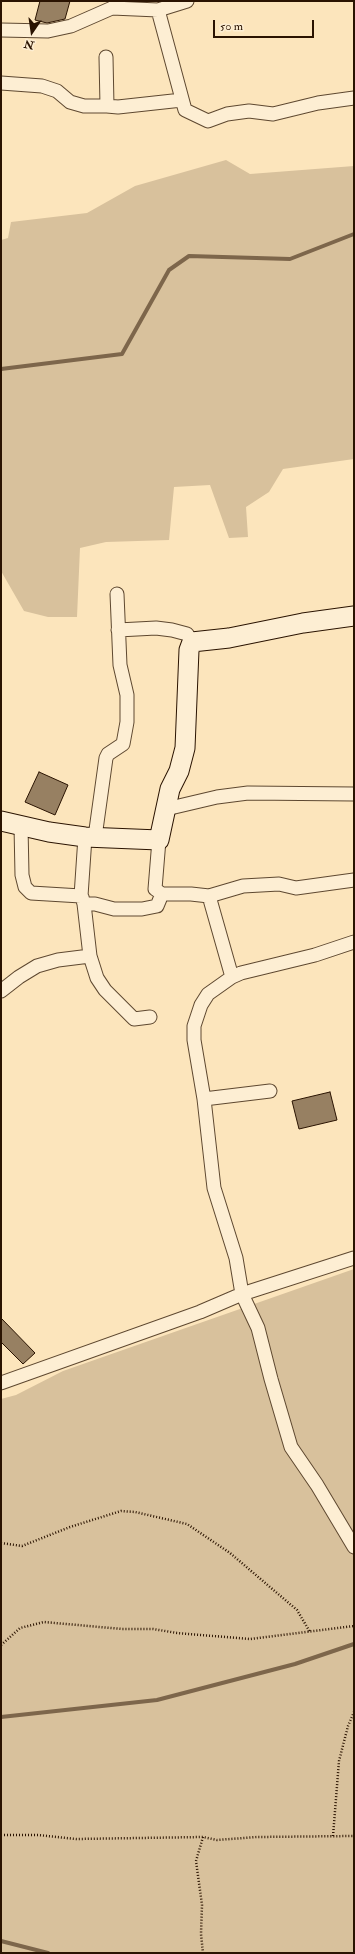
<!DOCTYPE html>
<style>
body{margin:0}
#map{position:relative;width:355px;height:1954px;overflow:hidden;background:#fce5bc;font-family:"IM FELL Double Pica",serif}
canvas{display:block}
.frame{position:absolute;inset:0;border:2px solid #2a1301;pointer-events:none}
.north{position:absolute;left:12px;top:12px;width:40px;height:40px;-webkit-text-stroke:3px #fdeed3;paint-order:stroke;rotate:193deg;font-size:11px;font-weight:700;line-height:16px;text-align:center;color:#2a1301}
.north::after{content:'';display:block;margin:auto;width:14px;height:18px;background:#2a1301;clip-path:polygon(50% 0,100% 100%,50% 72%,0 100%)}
.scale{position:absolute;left:213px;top:20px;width:101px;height:18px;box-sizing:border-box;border:2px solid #2a1301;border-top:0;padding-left:5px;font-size:12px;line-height:14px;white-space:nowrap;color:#2a1301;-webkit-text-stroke:3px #fdeed3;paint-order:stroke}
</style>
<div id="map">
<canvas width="355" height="1954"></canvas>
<div class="frame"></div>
<div class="north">N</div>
<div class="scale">50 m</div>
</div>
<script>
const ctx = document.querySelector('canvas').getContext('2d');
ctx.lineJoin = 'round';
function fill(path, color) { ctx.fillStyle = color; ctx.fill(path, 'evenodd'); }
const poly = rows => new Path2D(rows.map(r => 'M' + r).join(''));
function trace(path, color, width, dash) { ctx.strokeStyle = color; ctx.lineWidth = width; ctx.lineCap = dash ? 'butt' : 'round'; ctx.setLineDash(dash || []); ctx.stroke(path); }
const green = poly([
 [226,160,250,174,354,166,354,459,283,469,269,492,246,507,248,537,229,538,210,485,174,487,169,540,106,542,80,548,77,617,48,617,24,611,1,571,1,240,8,238,11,222,87,213,135,186],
 [354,1269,354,1953,1,1953,1,1399,16,1395,63,1371]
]);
const stream = poly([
 [1,369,122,354,169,270,189,256,290,259,354,234],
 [1,1717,157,1700,295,1664,354,1644],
 [1,1941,48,1953]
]);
const building = poly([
 [40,1,70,1,65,19,47,23,35,20,40,1],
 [39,772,68,785,55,815,25,802,39,772],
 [330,1092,337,1120,299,1129,292,1101,330,1092],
 [1,1318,35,1353,23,1364,1,1342,1,1318]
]);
const path = poly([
 [1,1543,22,1546,70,1527,121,1511,135,1512,187,1524,230,1553,297,1610,310,1632],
 [1,1645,20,1628,44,1622,122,1629,153,1629,177,1633,250,1639,354,1626],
 [1,1835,38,1835,76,1839,203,1837,217,1840,257,1837,354,1836],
 [333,1836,339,1761,348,1726,354,1712],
 [203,1837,196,1861,202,1905,201,1934,203,1953]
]);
const street = poly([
 [158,10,185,110,208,121,227,114,249,111,273,114,318,103,354,98],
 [1,30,48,31,71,26,112,8,158,10,187,1],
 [106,57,107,106,118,107,182,100],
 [1,83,42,86,57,91,70,102,84,106,107,106],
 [118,630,156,628,172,630,187,634,192,642],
 [166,809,217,797,248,793,354,794],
 [21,826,22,875,25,887,31,893,81,896,85,837],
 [95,837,106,758,108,754,123,744,127,722,127,695,120,665,117,594],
 [159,840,155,889,162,894,191,894,209,896,232,977,241,973,315,955,354,942],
 [209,896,243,886,279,884,296,888,354,880],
 [82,897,84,904,95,904,114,909,142,909,157,906,162,894],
 [84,904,90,956,97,978,105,990,134,1019,150,1017],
 [1,991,19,977,37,966,58,960,90,956],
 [204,1099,270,1091],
 [354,1258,242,1294,258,1328,271,1379,291,1447,317,1485,354,1547],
 [1,1383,200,1312,242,1294,236,1258,214,1188,204,1099,194,1040,194,1026,201,1005,208,994,232,977]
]);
const secondary = poly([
 [1,821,49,832,85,837,159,840,170,789,179,771,185,748,189,650,192,642,229,638,303,623,354,616]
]);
fill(green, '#d8c19c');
trace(stream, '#7d664b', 4);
fill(building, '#978062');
trace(building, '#2a1301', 1);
trace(street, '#5e4830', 15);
trace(secondary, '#2a1301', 21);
trace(path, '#2a1301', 2.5, [1, 2]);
trace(street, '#fdeed3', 13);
trace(secondary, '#fdeed3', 19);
</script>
